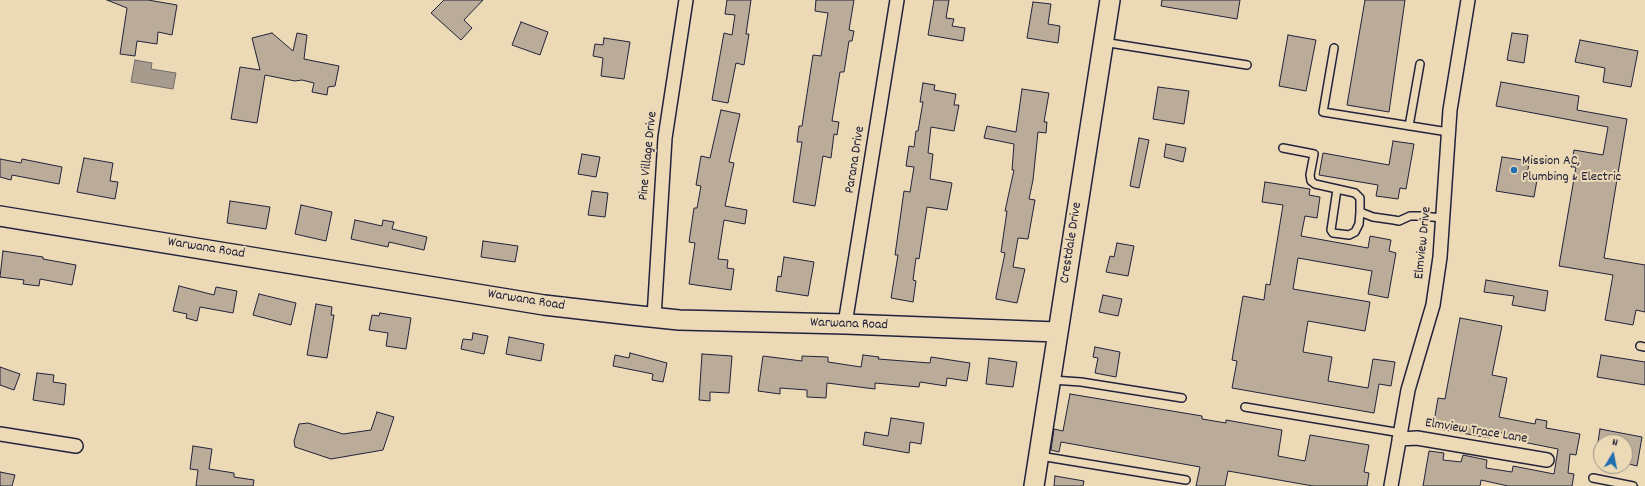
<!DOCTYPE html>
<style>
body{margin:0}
#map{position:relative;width:1645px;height:486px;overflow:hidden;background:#ecdab7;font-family:Dekko,sans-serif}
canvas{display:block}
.north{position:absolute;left:1593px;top:434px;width:40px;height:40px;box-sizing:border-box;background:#ecdab7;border:1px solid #9b9085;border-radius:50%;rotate:10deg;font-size:11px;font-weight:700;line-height:16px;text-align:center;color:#22223b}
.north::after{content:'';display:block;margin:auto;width:14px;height:18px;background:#1f6fb2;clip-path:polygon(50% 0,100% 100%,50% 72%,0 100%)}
</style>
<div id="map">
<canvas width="1645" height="486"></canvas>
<div class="north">N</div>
</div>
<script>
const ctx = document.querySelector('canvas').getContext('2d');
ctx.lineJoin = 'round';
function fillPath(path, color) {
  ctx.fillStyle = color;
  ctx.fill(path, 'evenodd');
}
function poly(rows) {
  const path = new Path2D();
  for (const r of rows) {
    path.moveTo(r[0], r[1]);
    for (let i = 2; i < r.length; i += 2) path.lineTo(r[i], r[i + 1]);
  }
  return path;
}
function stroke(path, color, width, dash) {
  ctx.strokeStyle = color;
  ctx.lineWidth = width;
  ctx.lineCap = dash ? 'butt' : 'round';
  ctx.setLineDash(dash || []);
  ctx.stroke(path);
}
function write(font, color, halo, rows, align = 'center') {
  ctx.font = font + ' Dekko,sans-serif';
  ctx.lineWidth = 4;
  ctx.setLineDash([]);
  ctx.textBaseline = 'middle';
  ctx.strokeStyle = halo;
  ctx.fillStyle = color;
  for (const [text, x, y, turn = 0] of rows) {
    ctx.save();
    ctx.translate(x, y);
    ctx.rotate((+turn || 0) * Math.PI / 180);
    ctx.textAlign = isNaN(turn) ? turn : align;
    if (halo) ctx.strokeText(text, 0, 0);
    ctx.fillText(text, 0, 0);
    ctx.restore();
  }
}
const water = poly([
 [135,60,152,63,151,69,176,73,173,89,131,82,135,60]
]);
fillPath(water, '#a79b8d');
stroke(water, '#726b6c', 1);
const building = poly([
 [107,0,148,0,177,5,172,35,158,32,157,44,137,41,135,56,120,54,127,8,107,0],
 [444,0,483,0,464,20,472,28,461,40,431,13,444,0],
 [727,0,751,0,746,34,749,34,744,65,736,63,728,103,712,100,724,33,732,35,735,15,725,14,727,0],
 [816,0,854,0,849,30,854,31,852,41,849,41,844,72,840,72,832,121,839,122,837,135,834,134,831,158,823,156,815,206,793,202,802,142,797,142,799,126,802,126,813,55,821,56,828,13,815,11,816,0],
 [934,0,949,0,946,18,954,19,952,26,965,28,963,41,928,35,934,0],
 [1162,0,1240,0,1237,19,1161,6,1162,0],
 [1365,0,1405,0,1389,112,1347,105,1365,0],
 [1033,2,1051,4,1048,24,1060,26,1058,43,1027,38,1033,2],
 [521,22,548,32,540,55,512,45,521,22],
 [272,33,293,51,297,33,307,35,304,59,339,66,335,86,328,87,327,95,312,92,314,83,302,80,295,81,265,75,257,123,231,119,240,67,260,70,252,38,272,33],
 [1512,33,1528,35,1524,63,1507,60,1512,33],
 [1288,35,1316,40,1306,91,1279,86,1288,35],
 [604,38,630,42,624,79,601,76,603,58,593,56,595,44,603,45,604,38],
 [1580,40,1638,51,1631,87,1603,82,1605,68,1575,62,1580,40],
 [1501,82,1579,96,1577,110,1627,119,1604,258,1645,265,1645,312,1636,310,1633,325,1605,320,1613,275,1559,266,1576,167,1571,167,1574,150,1603,155,1608,127,1496,106,1501,82],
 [923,83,935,85,934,90,956,94,954,105,959,105,954,131,931,127,928,153,933,154,930,179,952,183,947,210,927,207,919,259,916,258,913,280,916,281,913,302,891,298,898,255,895,255,904,191,910,192,914,167,906,166,909,146,914,147,916,131,918,131,923,102,920,102,923,83],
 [1158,87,1189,91,1184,124,1153,119,1158,87],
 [1022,89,1049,93,1044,122,1047,122,1046,133,1038,132,1033,180,1029,199,1035,200,1028,239,1018,238,1013,267,1025,269,1017,303,996,299,996,297,1005,253,1001,252,1007,211,1005,211,1014,170,1012,170,1014,144,984,138,987,126,1016,132,1022,89],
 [721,110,740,114,729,162,734,163,725,206,747,210,745,224,724,220,718,259,728,260,727,268,734,269,731,290,689,284,695,243,689,242,694,208,697,208,701,186,696,185,701,156,710,158,721,110],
 [1139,138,1149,140,1139,188,1130,186,1139,138],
 [1393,141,1414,144,1406,189,1400,188,1398,199,1376,196,1378,185,1319,175,1323,153,1389,165,1393,141],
 [1166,144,1186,148,1183,162,1164,157,1166,144],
 [582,154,600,157,596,177,578,174,582,154],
 [1502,157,1529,161,1527,179,1537,180,1534,197,1496,191,1502,157],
 [84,158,113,163,110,181,118,182,115,199,77,192,84,158],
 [0,159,21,163,22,159,62,167,59,184,12,175,11,180,0,177,0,159],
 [1265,182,1310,189,1309,195,1320,197,1317,218,1305,216,1301,236,1368,248,1370,236,1391,240,1389,251,1396,253,1388,298,1368,294,1372,271,1298,258,1293,289,1370,302,1365,331,1308,321,1303,352,1332,357,1328,381,1368,388,1373,359,1395,362,1391,386,1379,384,1374,413,1232,388,1237,361,1232,360,1243,296,1264,300,1266,284,1270,285,1283,205,1262,202,1265,182],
 [592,191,608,193,605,217,588,215,592,191],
 [230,201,270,207,266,229,227,223,230,201],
 [301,205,332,212,326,241,295,234,301,205],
 [355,220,382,226,383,220,394,222,392,229,427,237,424,250,389,242,388,247,351,239,355,220],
 [483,241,518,246,515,262,481,257,483,241],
 [1117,243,1134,246,1128,276,1106,272,1110,256,1114,257,1117,243],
 [3,251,43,257,43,259,76,265,72,285,40,279,39,286,23,284,24,280,0,277,3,251],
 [784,257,814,262,808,296,776,291,778,276,781,277,784,257],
 [1486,280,1548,291,1545,311,1512,305,1514,296,1484,292,1486,280],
 [179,286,214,295,216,287,237,291,233,313,200,307,197,321,186,318,187,314,173,311,179,286],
 [259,294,296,303,291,325,253,315,259,294],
 [1103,295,1122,299,1118,316,1099,312,1103,295],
 [316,304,332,307,331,315,334,315,327,358,307,355,316,304],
 [380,313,411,318,406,349,386,346,388,333,369,330,372,315,379,316,380,313],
 [1460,318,1502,326,1492,375,1507,378,1499,417,1535,424,1536,419,1547,421,1546,428,1580,434,1576,455,1570,454,1568,473,1574,474,1572,486,1508,486,1481,480,1480,486,1423,486,1429,451,1444,453,1443,460,1461,462,1463,455,1487,460,1486,468,1512,472,1513,466,1554,474,1558,449,1518,441,1518,436,1492,431,1490,438,1433,428,1438,398,1445,399,1460,318],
 [473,333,488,336,484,354,461,349,463,339,472,340,473,333],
 [509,337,544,344,541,361,506,354,509,337],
 [1095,347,1120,352,1116,377,1095,373,1098,358,1093,357,1095,347],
 [630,353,667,363,663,382,652,380,653,374,613,366,615,355,629,358,630,353],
 [702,354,732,356,729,393,710,392,710,401,699,400,702,354],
 [863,355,879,357,878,359,930,363,931,357,970,363,967,381,947,378,946,386,920,382,919,387,875,383,875,389,827,383,826,398,807,397,807,390,780,388,780,394,758,391,763,356,802,361,802,356,828,357,828,362,861,367,863,355],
 [1601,355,1645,362,1645,385,1597,377,1601,355],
 [989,358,1017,362,1013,387,986,384,989,358],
 [0,367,20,374,14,390,0,385,0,367],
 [37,373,54,375,53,382,66,384,64,405,33,400,37,373],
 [1070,394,1202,416,1202,419,1226,423,1226,420,1282,430,1278,456,1305,461,1310,435,1369,445,1364,472,1369,473,1367,486,1313,486,1228,471,1225,486,1196,486,1200,467,1061,442,1059,452,1051,450,1054,429,1063,431,1070,394],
 [377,412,394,417,383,450,331,459,295,447,294,441,299,424,308,423,343,434,371,430,377,412],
 [891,418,924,423,921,444,910,442,909,453,863,445,865,432,888,436,891,418],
 [1600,429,1642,437,1637,466,1625,463,1625,442,1598,442,1600,429],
 [193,446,212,449,209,469,234,473,234,477,254,480,253,486,196,486,198,470,190,469,193,446],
 [0,472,15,475,12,486,0,486,0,472],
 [1055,476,1084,481,1083,486,1054,486,1055,476]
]);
fillPath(building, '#baac98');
stroke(building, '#22223b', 1);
const lane = poly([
 [1103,42,1247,65],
 [1334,48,1323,112,1448,132],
 [1409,126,1420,64],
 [1283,148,1314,154,1310,175,1311,181,1315,184,1355,193,1360,198,1360,212,1373,217,1394,220,1399,221,1410,216,1421,216,1443,218],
 [1337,189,1331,230,1333,233,1349,235,1355,232,1359,224,1360,212],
 [1640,346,1645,347],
 [1052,380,1081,382,1182,398],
 [1245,407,1401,433],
 [1040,456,1186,480],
 [1593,478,1633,486]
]);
const street = poly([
 [654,317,665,138,686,0],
 [845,324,897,0],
 [0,434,76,446],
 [1399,439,1417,438,1547,460],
 [1391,486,1408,390,1433,305,1440,257,1450,110,1468,0]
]);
const secondary = poly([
 [0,216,544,305,631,315,679,320,845,324,1057,332],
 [1034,486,1110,0]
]);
stroke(lane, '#22223b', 10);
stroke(street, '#22223b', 16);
stroke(secondary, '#22223b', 22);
stroke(lane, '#ecdab7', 7);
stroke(street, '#ecdab7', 13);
stroke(secondary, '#ecdab7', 19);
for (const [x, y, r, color] of [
 [1514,170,4,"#1f6fb2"]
]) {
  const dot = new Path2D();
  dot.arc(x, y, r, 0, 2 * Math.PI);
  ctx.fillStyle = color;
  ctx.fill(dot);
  stroke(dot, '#ecdab7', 1.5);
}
write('14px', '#22223b', '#ecdab7', [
 ["Pine Village Drive",649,156,-84],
 ["Parana Drive",856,160,-81],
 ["Crestdale Drive",1072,243,-81],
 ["Elmview Drive",1424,243,-84],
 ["Warwana Road",206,249,9],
 ["Warwana Road",526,301,9],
 ["Warwana Road",849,325,2],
 ["Elmview Trace Lane",1476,432,9]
]);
write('14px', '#22223b', '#ecdab7', [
 ["Mission AC,",1522,162],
 ["Plumbing & Electric",1522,178]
], 'left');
</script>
